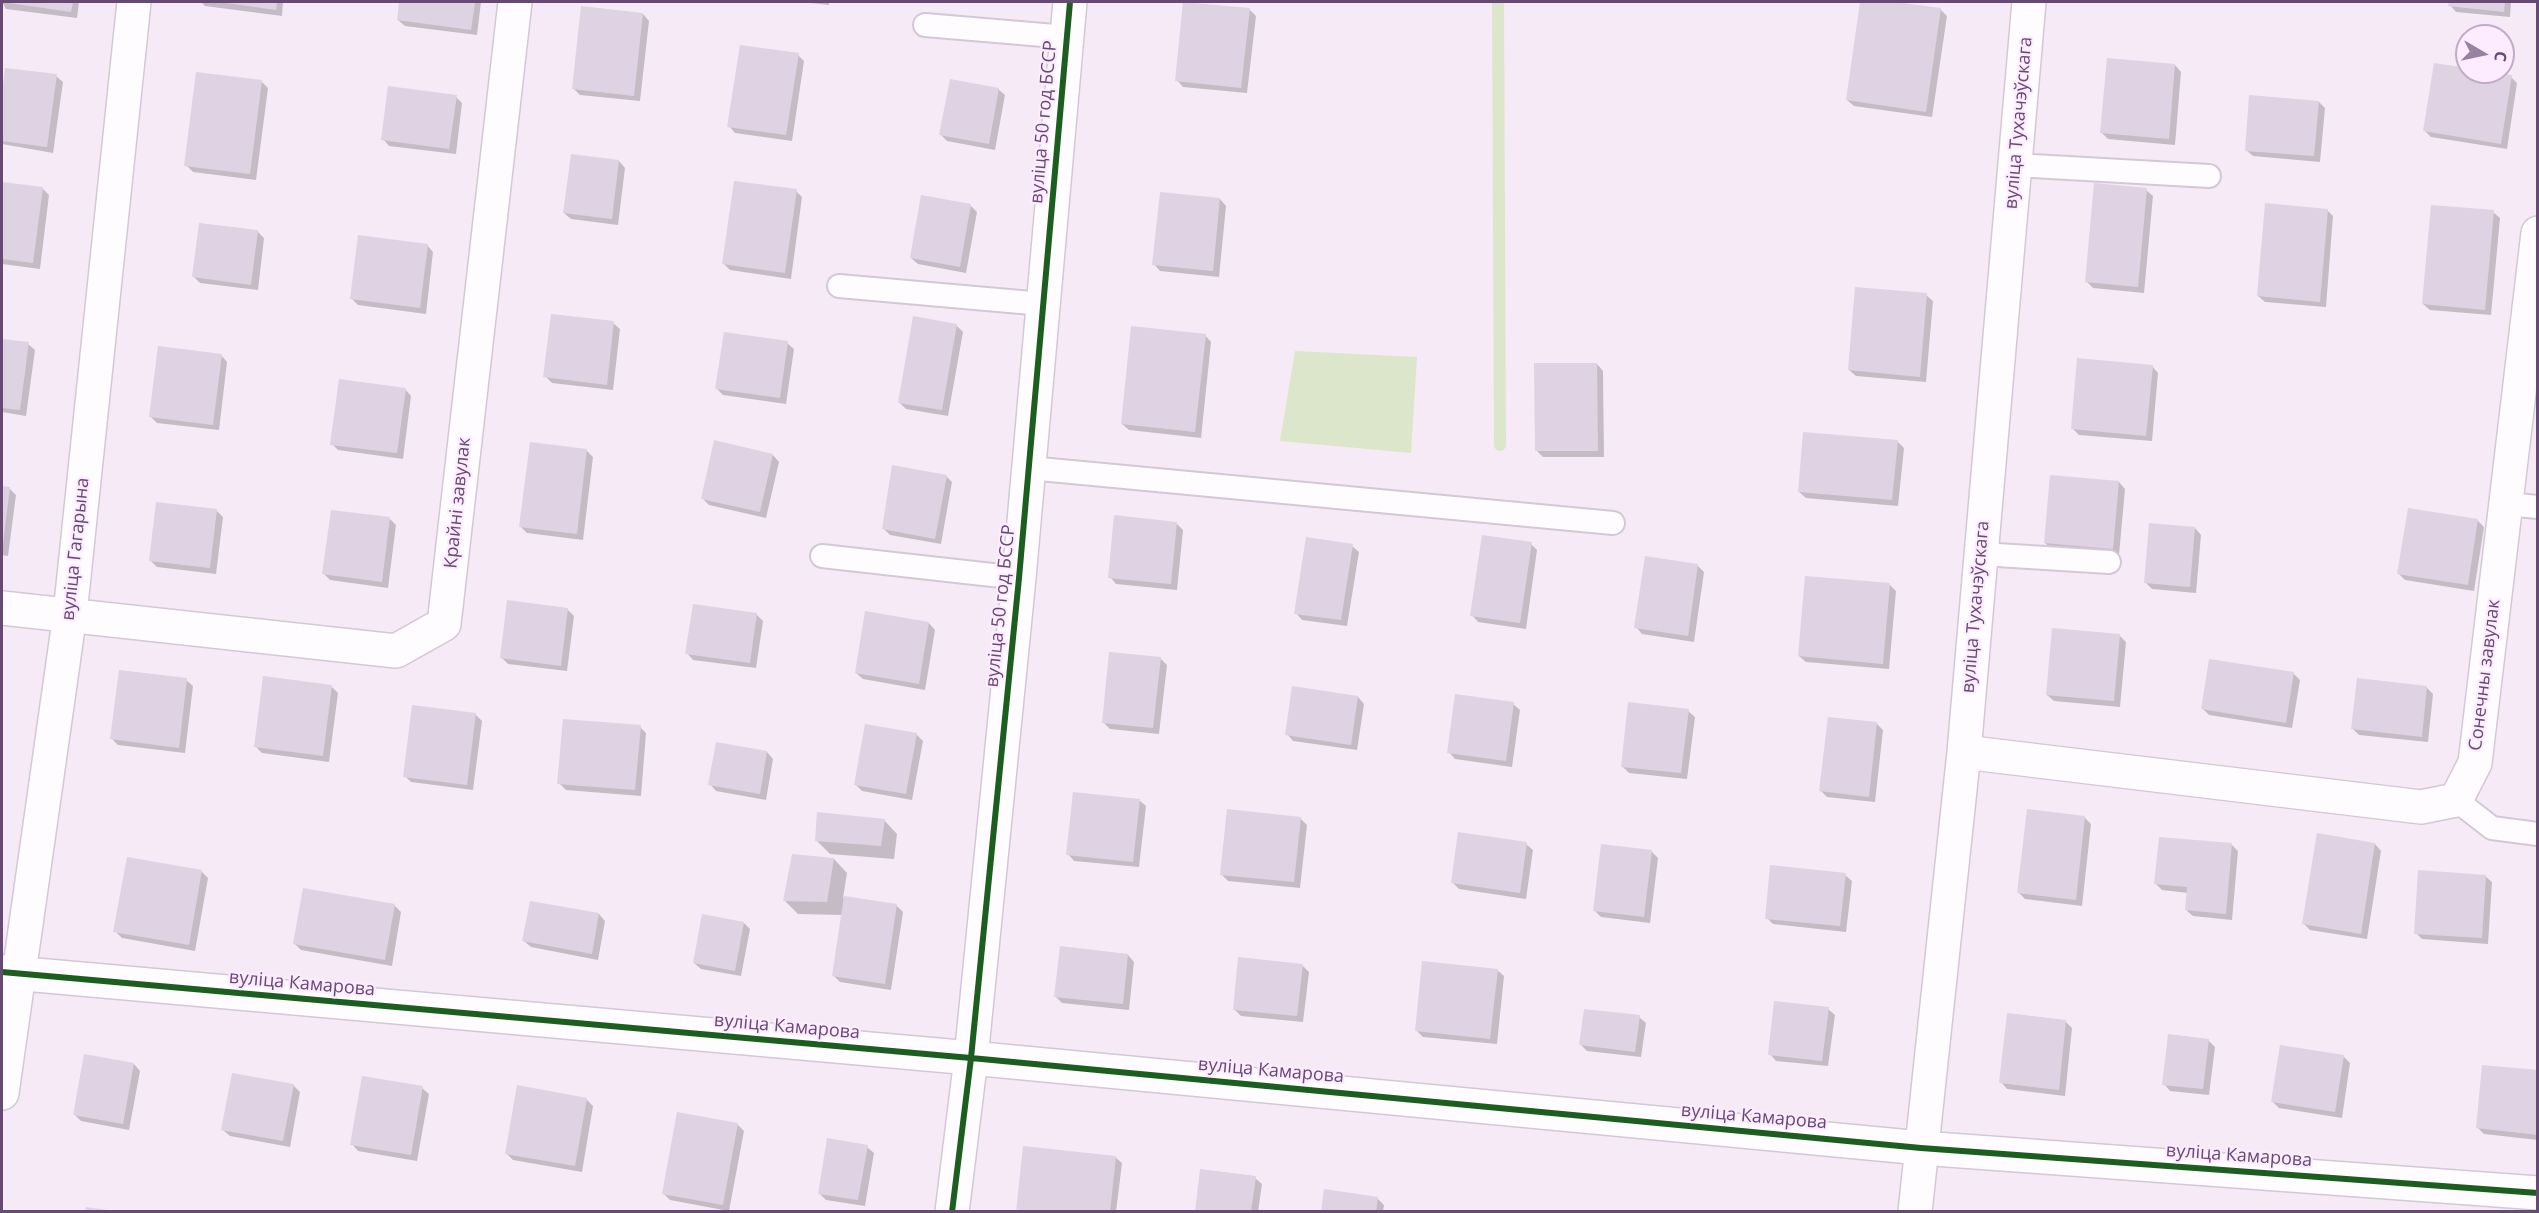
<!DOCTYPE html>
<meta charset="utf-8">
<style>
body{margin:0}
#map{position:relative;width:2539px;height:1213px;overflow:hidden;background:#f6eaf6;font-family:"Open Sans",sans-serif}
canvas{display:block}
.frame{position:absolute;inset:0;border:3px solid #664a74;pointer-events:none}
.north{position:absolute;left:2455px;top:24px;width:60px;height:60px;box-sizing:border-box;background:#fdebff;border:2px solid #c1abc7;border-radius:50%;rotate:99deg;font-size:16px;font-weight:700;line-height:24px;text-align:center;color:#664a74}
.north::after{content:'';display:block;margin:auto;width:21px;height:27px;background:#9882a2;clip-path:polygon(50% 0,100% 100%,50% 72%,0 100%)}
</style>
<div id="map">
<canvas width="2539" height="1213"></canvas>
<div class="frame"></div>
<div class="north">С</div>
</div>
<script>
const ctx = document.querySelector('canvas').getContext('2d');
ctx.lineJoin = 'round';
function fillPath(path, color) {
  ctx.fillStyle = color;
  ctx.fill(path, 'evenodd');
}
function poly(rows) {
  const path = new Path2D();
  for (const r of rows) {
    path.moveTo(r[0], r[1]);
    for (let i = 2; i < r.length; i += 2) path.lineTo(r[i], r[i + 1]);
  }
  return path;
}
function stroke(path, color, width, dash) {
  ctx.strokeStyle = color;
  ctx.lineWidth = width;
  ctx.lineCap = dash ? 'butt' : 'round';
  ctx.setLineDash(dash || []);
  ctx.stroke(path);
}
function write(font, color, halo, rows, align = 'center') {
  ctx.font = font + ' "Open Sans",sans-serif';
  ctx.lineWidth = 4.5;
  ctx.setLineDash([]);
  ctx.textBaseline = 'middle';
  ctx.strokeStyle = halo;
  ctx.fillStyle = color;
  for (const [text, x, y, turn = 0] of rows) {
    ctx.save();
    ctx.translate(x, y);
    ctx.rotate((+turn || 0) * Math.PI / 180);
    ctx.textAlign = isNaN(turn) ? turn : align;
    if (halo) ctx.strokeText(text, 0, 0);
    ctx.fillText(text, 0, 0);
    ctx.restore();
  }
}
fillPath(poly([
 [1295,351,1417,357,1411,453,1280,441]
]), '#dce6cb');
fillPath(poly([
 [2,2,79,2,77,18,6,9],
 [201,2,283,2,282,16,205,6],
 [401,2,481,2,477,35,405,26,398,20],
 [801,2,829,2,829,5],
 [1862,2,1884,2,1940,9,1947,16,1932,117,1854,106,1847,100],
 [2450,2,2511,2,2510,17,2456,12,2450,5],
 [1249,9,1256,16,1247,93,1183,87,1177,80],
 [643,14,649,21,640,101,580,95,574,89],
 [798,55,804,61,792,141,735,133,729,126],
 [2175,65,2181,72,2175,145,2108,139,2102,133],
 [6,69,56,76,63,82,53,153,2,144,2,104],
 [2467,70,2467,72,2511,77,2517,83,2507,149,2431,137,2425,131],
 [261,81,268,88,256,180,193,172,186,165],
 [998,89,1005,95,995,150,947,141,941,135],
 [456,97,462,103,456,154,389,146,383,139],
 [2319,102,2325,108,2320,162,2253,156,2246,150],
 [619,161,625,168,618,225,571,219,564,213],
 [2,183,43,189,49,195,40,269,2,264],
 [2146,190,2153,196,2144,293,2093,288,2087,282],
 [796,191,802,197,791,279,730,270,724,264],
 [1220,199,1226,206,1219,277,1160,271,1154,264],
 [971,206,977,212,966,273,918,264,911,258],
 [2327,210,2333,216,2326,307,2265,302,2258,296],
 [2493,212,2500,218,2491,315,2430,310,2423,304],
 [257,231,264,238,258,290,200,283,194,277],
 [427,245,433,252,426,314,358,305,351,298],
 [1926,295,1933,301,1926,382,1856,376,1849,370],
 [613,323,620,329,613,390,552,383,545,376],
 [956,325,963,332,948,416,906,409,899,402],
 [1205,335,1211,342,1201,438,1129,430,1122,424],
 [2,341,28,344,35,350,26,416,2,412],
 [787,343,794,349,786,404,723,395,717,389],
 [221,355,227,362,219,430,157,423,150,416],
 [1597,364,1603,371,1604,457,1543,457,1537,451],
 [2152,366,2158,373,2152,441,2079,435,2073,429],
 [405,389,411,396,403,459,338,450,332,444],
 [1897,441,1904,448,1898,506,1806,498,1799,492],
 [586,450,593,457,583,540,527,533,521,527],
 [773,455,779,462,766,518,709,505,703,499],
 [946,476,952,482,941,544,890,535,883,528],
 [2119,482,2125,489,2119,555,2052,549,2045,543],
 [2,487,9,488,16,495,8,556,2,555],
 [217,511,223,517,216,574,157,567,150,560],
 [390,519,396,525,388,588,330,580,324,574],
 [2478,521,2484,527,2474,591,2405,580,2399,574],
 [1176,523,1183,530,1177,590,1116,584,1110,577],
 [2195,528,2201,535,2196,593,2152,589,2145,582],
 [1531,544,1537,550,1526,629,1478,622,1472,615],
 [1352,546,1359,552,1347,626,1302,620,1296,613],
 [1697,565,1704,572,1694,642,1642,634,1636,627],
 [1889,584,1896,591,1889,669,1806,662,1799,656],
 [567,609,574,616,567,671,508,664,502,658],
 [756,614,763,621,756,668,693,660,687,653],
 [929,623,935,630,925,690,863,679,856,673],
 [2119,635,2126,642,2120,707,2054,701,2047,695],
 [1160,658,1167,665,1159,734,1110,729,1103,722],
 [2293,673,2300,680,2292,728,2209,715,2203,709],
 [186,680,193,686,185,753,118,745,112,739],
 [332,687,338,693,329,762,262,753,256,747],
 [2426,687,2433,694,2428,742,2359,735,2353,729],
 [1358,697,1364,704,1357,750,1293,741,1287,734],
 [1513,704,1520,710,1512,767,1455,759,1449,752],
 [1688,711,1695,717,1687,779,1629,773,1622,766],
 [475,714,482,721,473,790,411,782,405,776],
 [1877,724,1883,730,1875,802,1827,797,1821,791],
 [640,727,646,733,641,796,566,790,559,783],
 [916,734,923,741,912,800,862,791,855,784],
 [767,752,773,759,766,800,716,791,710,784],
 [1139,800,1146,806,1139,867,1074,861,1068,854],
 [2084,817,2091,824,2082,906,2025,899,2019,893],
 [1300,818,1307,825,1300,888,1228,881,1221,874],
 [884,820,897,834,894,859,830,854,816,840],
 [1526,844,1533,850,1526,899,1459,889,1452,882],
 [2375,844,2381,851,2367,939,2310,930,2304,924],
 [2232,845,2238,851,2232,920,2193,916,2186,910,2188,893,2162,890,2156,884],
 [1651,851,1658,858,1650,923,1601,917,1595,911],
 [834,859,847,873,843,898,897,906,903,912,891,990,840,982,833,975,842,915,798,914,785,901],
 [202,872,208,878,195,951,122,938,115,931],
 [1845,875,1852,881,1846,932,1773,924,1767,918],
 [2485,876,2492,882,2488,944,2422,939,2416,933],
 [304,890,395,906,401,912,392,966,301,950,294,943],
 [599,914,605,921,598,960,531,947,524,941],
 [744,923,750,929,741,976,701,969,694,963],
 [1128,955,1134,962,1129,1010,1062,1003,1056,997],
 [1302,965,1309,972,1303,1022,1241,1016,1234,1009],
 [1497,970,1504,976,1497,1044,1423,1037,1416,1030],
 [1828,1009,1835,1015,1828,1066,1776,1061,1770,1054],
 [1639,1017,1646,1023,1641,1057,1587,1051,1581,1045],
 [2066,1022,2072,1028,2065,1096,2007,1089,2001,1082],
 [2208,1040,2215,1047,2209,1095,2170,1091,2164,1084],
 [2344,1057,2350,1063,2342,1118,2279,1108,2272,1101],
 [134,1064,140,1071,129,1130,81,1121,75,1115],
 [2538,1071,2538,1140,2484,1134,2478,1128],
 [293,1085,300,1092,290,1147,230,1136,223,1130],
 [518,1087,587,1100,593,1106,582,1172,513,1160,506,1153],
 [422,1088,429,1094,417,1161,358,1151,352,1144],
 [737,1124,744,1131,729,1211,670,1200,664,1194],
 [867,1147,874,1153,865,1206,826,1200,819,1193],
 [1115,1157,1122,1163,1116,1212,1018,1212],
 [1255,1178,1262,1184,1258,1212,1196,1212],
 [1377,1198,1384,1205,1383,1212,1323,1212]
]), '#0003');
stroke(poly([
 [1498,2,1500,445]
]), '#dce6cb', 12);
fillPath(poly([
 [2,2,73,2,71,12],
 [220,2,277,2,276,10],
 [399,2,475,2,471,30,397,20],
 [1183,2,1250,8,1241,88,1175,81],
 [1860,2,1895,2,1941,8,1926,112,1846,100],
 [2449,2,2505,2,2504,12,2448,6],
 [581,6,643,13,634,96,572,89],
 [740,45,799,53,786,135,727,127],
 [2107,58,2175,64,2169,139,2100,133],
 [2434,63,2467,68,2467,72,2512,75,2501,144,2423,131],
 [5,68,57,74,47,147,2,141,2,93],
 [196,72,262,80,250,174,184,166],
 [950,79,999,88,989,144,939,135],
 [388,86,457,95,449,149,381,140],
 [2249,95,2319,101,2314,156,2245,151],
 [571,154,619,160,612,219,563,213],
 [734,181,797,189,785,273,722,264],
 [2,182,43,187,33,263,2,259],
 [2094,183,2147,188,2138,287,2085,282],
 [1160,192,1220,198,1213,271,1152,265],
 [921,195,971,204,960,267,910,258],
 [2265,203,2328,209,2320,302,2257,296],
 [2431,205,2494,210,2485,310,2422,304],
 [199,223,258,230,251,285,192,277],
 [358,235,428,244,420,308,350,299],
 [1855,287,1927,293,1920,377,1848,370],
 [551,314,614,321,607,385,543,377],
 [913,316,957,324,942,410,898,403],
 [1131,326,1206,334,1195,432,1121,424],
 [724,332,788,341,780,398,715,389],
 [2,339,29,342,20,410,2,408],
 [158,346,222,354,213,425,149,417],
 [2077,358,2153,365,2146,436,2071,429],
 [1534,363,1597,363,1598,451,1535,451],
 [339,379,406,388,397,453,330,445],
 [1803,432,1898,440,1892,500,1798,492],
 [714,440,773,454,760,512,701,499],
 [530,442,587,449,577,534,519,527],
 [892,465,947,475,935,539,882,529],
 [2050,475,2119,481,2113,549,2044,543],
 [2,486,10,487,3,544,2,544],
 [156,502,217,509,210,568,149,561],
 [2408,508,2478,519,2468,585,2397,574],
 [331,510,390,517,382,582,322,574],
 [1114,515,1177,522,1171,584,1108,578],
 [2149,523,2195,527,2190,587,2144,583],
 [1482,535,1532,542,1520,623,1470,616],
 [1306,537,1353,544,1341,620,1294,614],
 [1645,556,1698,564,1688,636,1634,628],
 [1805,576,1890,583,1883,664,1798,656],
 [507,600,568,608,561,666,500,658],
 [693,604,757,613,750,663,685,654],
 [865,611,929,622,919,684,855,673],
 [2052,628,2120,634,2114,701,2046,695],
 [1109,652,1161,657,1153,728,1102,723],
 [2209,659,2294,672,2286,723,2201,709],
 [119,670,187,678,179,748,110,739],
 [263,676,332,685,323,756,254,747],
 [2357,678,2427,686,2422,737,2351,729],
 [1292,686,1358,696,1351,745,1285,735],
 [1455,694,1514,702,1506,761,1447,753],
 [1628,702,1689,709,1681,773,1621,767],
 [412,705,476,713,467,785,403,777],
 [1828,717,1877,722,1869,797,1819,791],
 [563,719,641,725,635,790,557,784],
 [865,724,917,733,906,794,854,785],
 [716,742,767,751,760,794,708,785],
 [1073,792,1140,799,1133,862,1066,855],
 [1227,809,1301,817,1294,882,1220,875],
 [2027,809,2085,816,2076,900,2017,893],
 [817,812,885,819,881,846,815,841],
 [1458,832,1527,842,1520,893,1451,883],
 [2317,833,2375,843,2361,934,2302,924],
 [2159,837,2232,843,2226,914,2185,910,2187,887,2154,884],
 [1601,844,1652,850,1644,917,1593,911],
 [792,854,834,858,827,902,783,901],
 [127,857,202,870,189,945,113,932],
 [1770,865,1846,873,1840,926,1765,919],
 [2418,870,2486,875,2482,938,2414,934],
 [303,888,395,904,385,960,293,944],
 [844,896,897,904,885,984,832,976],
 [530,901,599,913,592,954,522,941],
 [702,914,744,922,735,971,693,963],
 [1060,946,1128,954,1123,1004,1054,997],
 [1238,957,1303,964,1297,1016,1233,1010],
 [1422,961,1498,969,1490,1039,1415,1031],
 [1774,1001,1829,1007,1822,1061,1768,1055],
 [1584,1009,1640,1015,1635,1052,1579,1045],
 [2007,1013,2066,1020,2059,1090,1999,1083],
 [2168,1034,2209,1039,2203,1089,2162,1085],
 [2280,1045,2344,1055,2335,1112,2271,1102],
 [84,1054,134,1063,123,1124,73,1115],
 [2482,1065,2538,1070,2538,1135,2476,1128],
 [232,1073,294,1084,283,1141,221,1130],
 [362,1076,423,1086,411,1155,350,1145],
 [517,1085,587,1098,575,1166,505,1154],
 [677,1112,738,1123,723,1205,662,1194],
 [827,1138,868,1145,858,1200,818,1194],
 [1023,1146,1116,1156,1110,1212,1016,1212],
 [1200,1169,1256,1176,1251,1212,1195,1212],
 [1324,1189,1378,1197,1376,1212,1321,1212],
 [86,1207,107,1210,107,1212,85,1212]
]), '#dfd2e3');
const service = poly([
 [925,25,1067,37],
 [2015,165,2209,176],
 [839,286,1043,304],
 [1029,468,1613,523],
 [2506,504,2538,507],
 [1981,554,2109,562],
 [822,556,1019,578],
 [2456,800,2492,828,2538,834]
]);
const minor = poly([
 [2,608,396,651,444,624,515,2],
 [1964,752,2421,807,2456,800,2475,763,2538,233],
 [2,972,971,1058,1921,1148,2538,1193],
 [2,1093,70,614,134,2],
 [952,1212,971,1058,1019,578,1070,2],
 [1915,1212,1964,752,2029,2]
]);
stroke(service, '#d3c8d6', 26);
stroke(minor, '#d3c8d6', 36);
stroke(service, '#fefcfe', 22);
stroke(minor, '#fefcfe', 33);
stroke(poly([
 [2,972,971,1058,1921,1148,2538,1193],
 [952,1212,971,1058,1019,578,1070,2]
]), '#1b5e20', 6);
write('18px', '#664a74', '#fdebff', [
 ["вуліца 50 год БССР",1044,122,-85],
 ["вуліца Тухачэўскага",2019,123,-85],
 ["Крайні завулак",458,503,-84],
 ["вуліца Гагарына",76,549,-84],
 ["вуліца 50 год БССР",1001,606,-84],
 ["вуліца Тухачэўскага",1976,607,-85],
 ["Сонечны завулак",2485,675,-83],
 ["вуліца Камарова",302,984,5],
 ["вуліца Камарова",787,1027,5],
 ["вуліца Камарова",1271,1071,5],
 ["вуліца Камарова",1754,1117,5],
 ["вуліца Камарова",2239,1156,4]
]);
</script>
